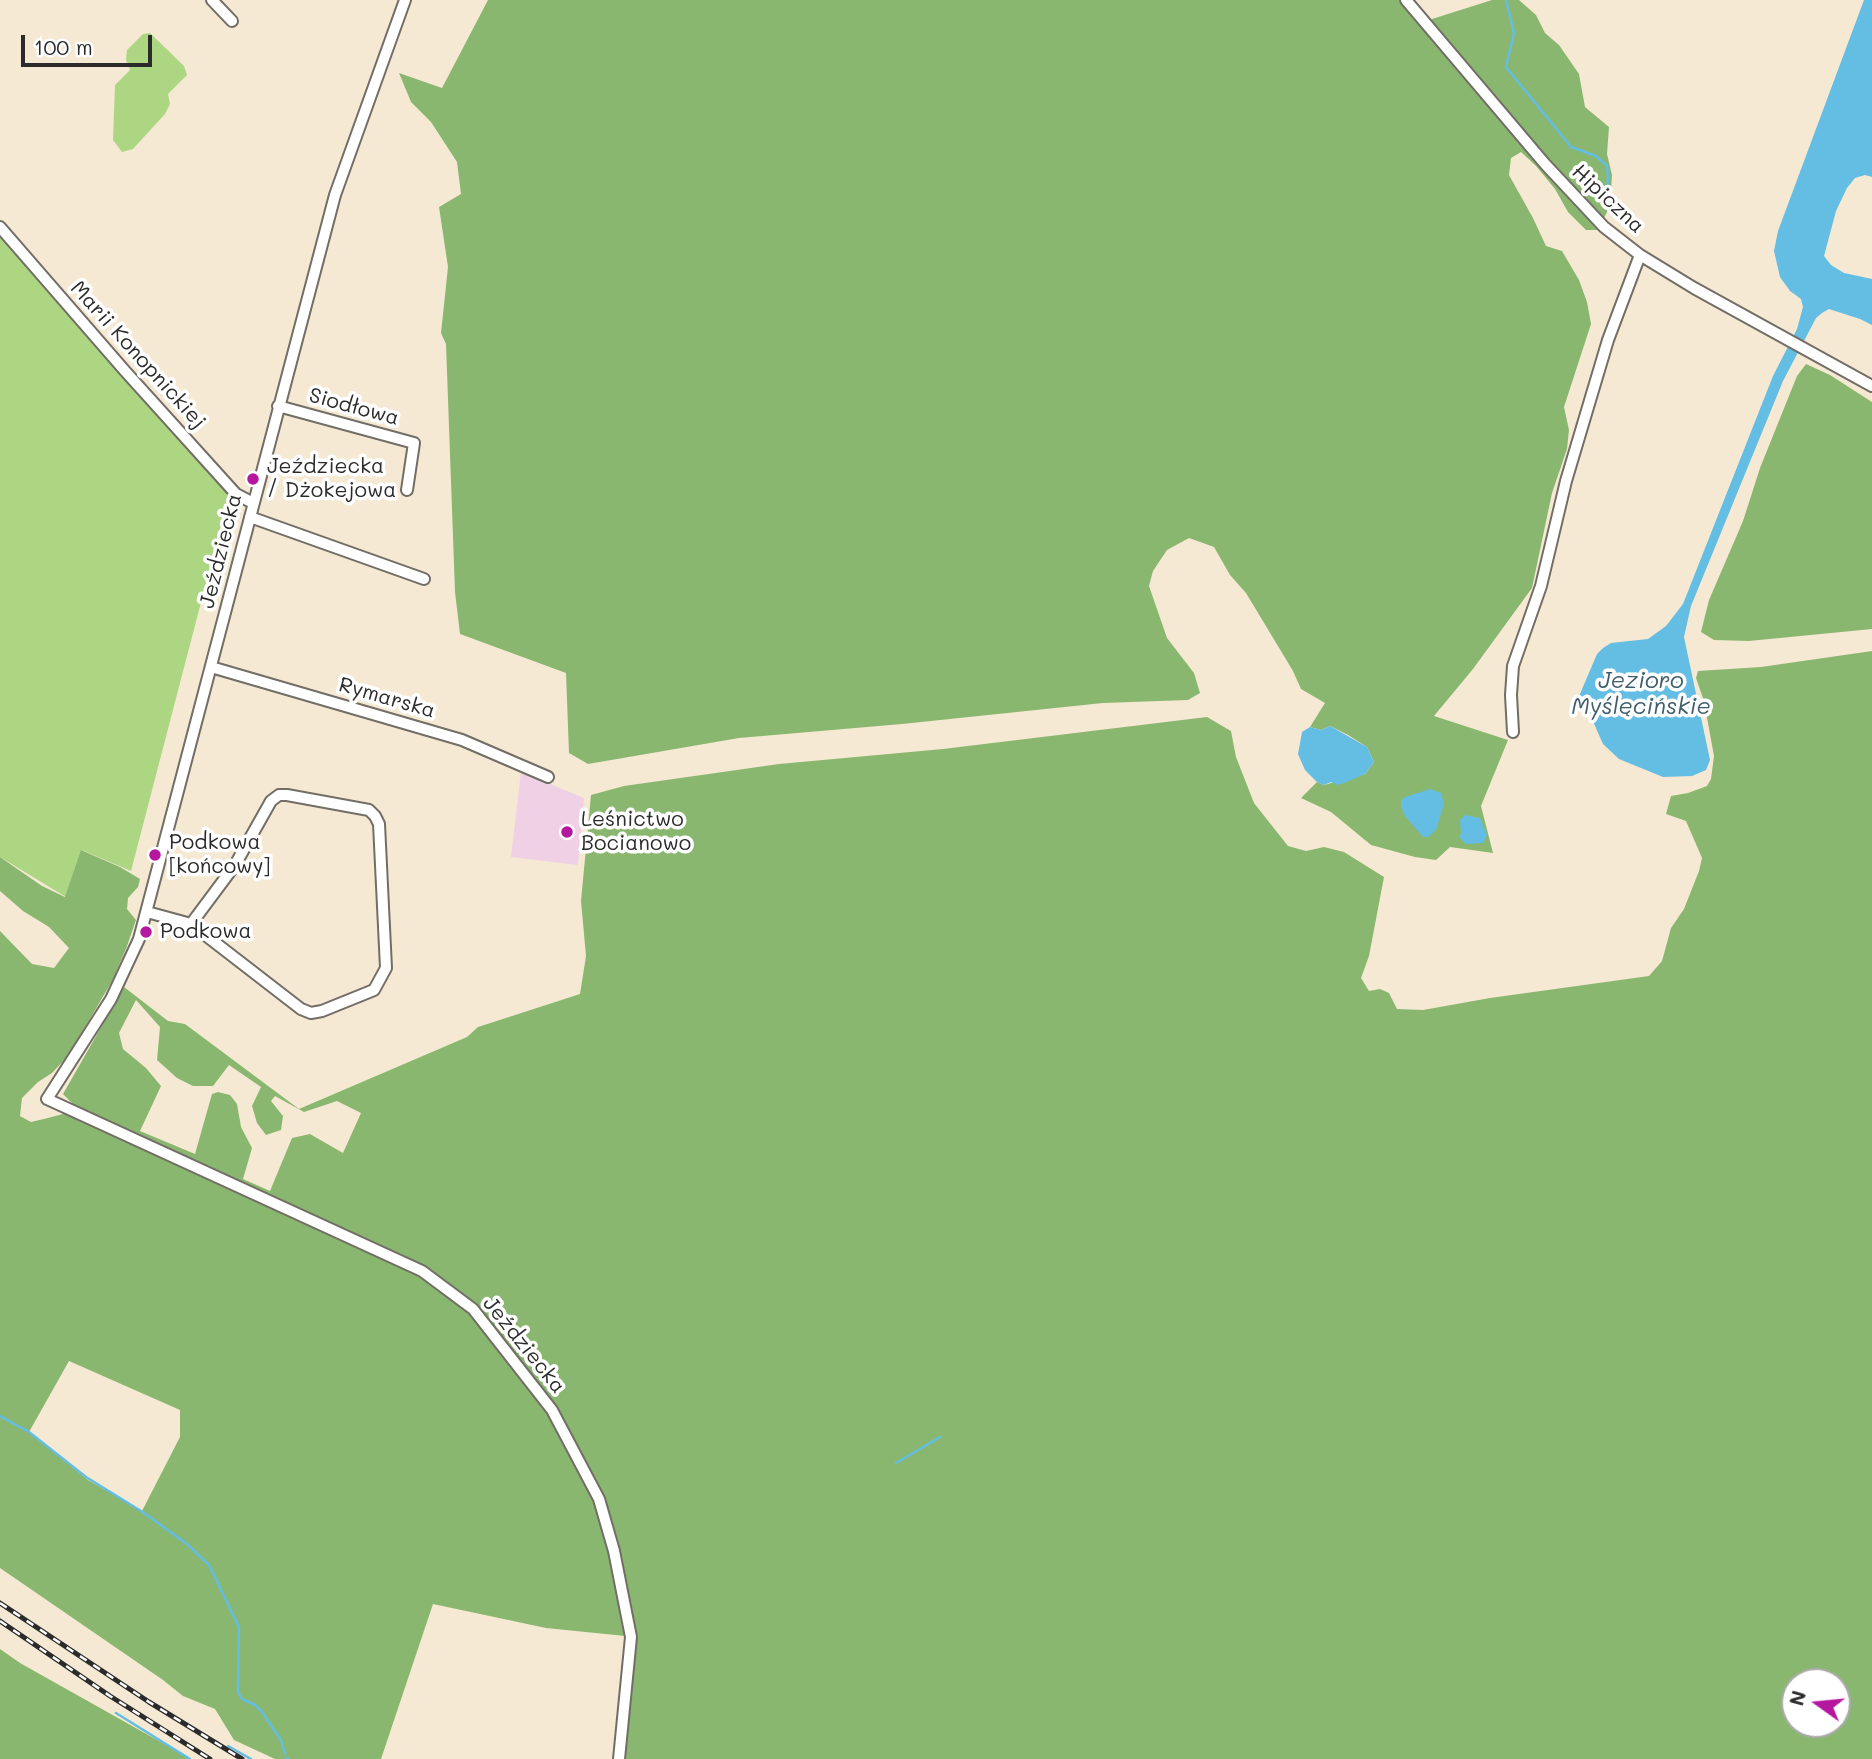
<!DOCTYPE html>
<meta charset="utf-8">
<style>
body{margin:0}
#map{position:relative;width:1872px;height:1759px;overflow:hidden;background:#f5e9d3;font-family:Mali,sans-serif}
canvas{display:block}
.north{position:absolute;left:1781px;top:1668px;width:70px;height:70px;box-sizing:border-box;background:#fff;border:2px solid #aaa;border-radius:50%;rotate:285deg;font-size:19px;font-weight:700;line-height:28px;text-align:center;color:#2b2b2b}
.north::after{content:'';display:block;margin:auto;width:24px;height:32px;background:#b5179e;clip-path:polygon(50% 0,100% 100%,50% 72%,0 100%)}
.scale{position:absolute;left:21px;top:35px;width:131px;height:32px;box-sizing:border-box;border:4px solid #2b2b2b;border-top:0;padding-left:9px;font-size:21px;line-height:24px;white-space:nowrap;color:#2b2b2b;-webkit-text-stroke:5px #fff;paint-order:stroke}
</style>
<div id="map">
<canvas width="1872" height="1759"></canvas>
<div class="north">N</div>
<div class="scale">100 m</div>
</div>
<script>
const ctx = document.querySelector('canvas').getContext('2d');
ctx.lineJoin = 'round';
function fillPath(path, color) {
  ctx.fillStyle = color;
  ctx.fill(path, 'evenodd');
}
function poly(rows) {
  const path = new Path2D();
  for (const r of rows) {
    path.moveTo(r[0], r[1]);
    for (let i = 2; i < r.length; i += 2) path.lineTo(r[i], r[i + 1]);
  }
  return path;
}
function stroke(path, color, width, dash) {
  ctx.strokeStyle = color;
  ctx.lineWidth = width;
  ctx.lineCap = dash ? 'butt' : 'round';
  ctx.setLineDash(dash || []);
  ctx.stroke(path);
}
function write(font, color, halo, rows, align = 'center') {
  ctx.font = font + ' Mali,sans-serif';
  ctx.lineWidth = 7;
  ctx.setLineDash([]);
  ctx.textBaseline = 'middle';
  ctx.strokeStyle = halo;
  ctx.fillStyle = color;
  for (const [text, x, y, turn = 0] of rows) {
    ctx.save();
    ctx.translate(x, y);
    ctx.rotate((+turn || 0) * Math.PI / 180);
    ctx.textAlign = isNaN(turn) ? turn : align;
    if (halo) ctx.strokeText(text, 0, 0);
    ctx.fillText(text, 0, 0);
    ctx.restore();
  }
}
fillPath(poly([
 [521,772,584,798,578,865,511,857]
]), '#efd0e5');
fillPath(poly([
 [150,33,184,66,187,75,168,94,170,104,165,114,133,149,122,152,113,140,115,85,130,70,126,60,127,50,143,34],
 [0,235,230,491,131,871,82,850,66,897,0,857]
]), '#add682');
fillPath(poly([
 [488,0,1401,0,1423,25,1432,19,1492,0,1519,0,1536,15,1545,33,1559,45,1579,74,1585,107,1609,127,1607,154,1612,175,1610,206,1598,230,1586,230,1568,212,1555,189,1536,166,1521,152,1511,158,1509,175,1533,218,1546,246,1562,251,1579,280,1587,302,1591,324,1564,407,1569,430,1567,449,1552,493,1532,588,1473,669,1434,716,1508,740,1481,806,1493,853,1450,847,1436,860,1415,857,1371,845,1331,812,1301,798,1317,782,1324,785,1365,774,1374,762,1367,747,1348,735,1330,726,1321,730,1310,727,1325,703,1301,689,1293,671,1246,593,1230,575,1214,547,1189,538,1167,550,1153,571,1149,586,1167,638,1194,673,1200,693,1188,700,1103,703,902,724,739,738,588,764,569,753,566,673,460,634,455,592,446,344,441,333,448,267,439,207,461,194,457,162,431,122,411,102,399,73,442,88],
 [1806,364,1830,375,1872,402,1872,629,1749,641,1714,640,1701,632,1709,600,1743,521,1760,468,1797,376],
 [1872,651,1872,1759,623,1759,635,1637,546,1628,433,1604,381,1759,275,1759,234,1740,215,1709,183,1696,163,1680,0,1568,0,931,32,964,54,968,69,948,49,927,23,911,0,891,0,857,42,886,65,897,81,850,120,867,140,879,138,887,128,898,127,909,136,920,126,949,112,981,69,1055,52,1073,38,1082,22,1098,20,1116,31,1122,48,1118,63,1114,73,1104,63,1094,124,987,168,1021,185,1024,299,1109,467,1037,478,1027,580,994,586,956,581,901,591,795,624,786,779,764,943,749,1207,717,1231,731,1236,757,1254,803,1288,846,1306,851,1324,847,1344,852,1384,877,1369,956,1361,978,1369,991,1380,989,1389,993,1397,1009,1423,1010,1490,998,1649,976,1662,961,1671,928,1684,909,1699,871,1702,858,1686,821,1666,814,1671,796,1688,793,1707,786,1711,779,1714,756,1704,701,1696,678,1698,671,1761,667],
 [136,1000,160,1027,157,1060,177,1078,193,1086,213,1086,229,1065,261,1087,252,1106,257,1123,266,1135,281,1130,283,1116,271,1101,275,1096,304,1112,337,1101,361,1113,343,1153,310,1134,292,1138,270,1191,243,1179,252,1148,241,1127,237,1104,230,1095,218,1092,212,1094,195,1154,140,1131,161,1086,146,1068,123,1049,119,1033],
 [69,1361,180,1410,180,1437,142,1511,88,1480,29,1432],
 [1795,1682,1837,1682,1837,1724,1795,1724],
 [0,1649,20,1663,191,1759,0,1759]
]), '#8ab770');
fillPath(poly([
 [1864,0,1872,0,1872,177,1865,175,1855,178,1847,188,1836,211,1824,256,1831,265,1844,273,1872,279,1872,325,1860,319,1829,309,1822,313,1816,318,1783,381,1691,606,1684,637,1710,760,1706,770,1692,776,1663,777,1619,759,1603,744,1592,719,1579,707,1577,701,1597,654,1603,648,1611,643,1648,639,1666,626,1683,604,1773,376,1797,329,1803,307,1801,299,1790,291,1780,277,1774,251,1778,231],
 [1330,726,1367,747,1374,762,1365,774,1344,783,1337,785,1331,782,1324,785,1317,782,1305,770,1298,754,1302,732,1310,727,1321,730],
 [1430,789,1441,793,1444,804,1436,830,1428,837,1423,837,1405,816,1401,806,1401,801,1405,797],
 [1465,815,1480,818,1487,835,1483,843,1466,844,1459,837,1461,834,1460,820]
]), '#64bde2');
stroke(poly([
 [1506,0,1514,33,1506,67,1571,147,1596,156,1607,166,1608,177,1606,204],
 [0,1416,29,1432,86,1477,141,1511,187,1544,209,1565,239,1627,238,1692,242,1699,255,1705,261,1711,281,1740,285,1754],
 [896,1463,940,1437],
 [116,1713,190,1759],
 [228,1746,251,1759],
 [287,1758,288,1759]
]), '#64bde2', 2.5);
const street = poly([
 [212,0,232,21],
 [405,0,335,195,139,939,111,999,47,1099,422,1271,473,1309,552,1410,599,1499,614,1551,631,1637,619,1759],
 [1406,0,1545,164,1604,227,1640,255,1694,288,1872,386],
 [0,227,125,371,236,494,253,503],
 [278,406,414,443,407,490],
 [250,517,424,579],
 [211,667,462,740,548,777],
 [1513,732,1511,695,1513,666,1541,586,1566,481,1608,340,1640,255],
 [147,912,191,924,235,865,271,801,279,795,287,795,369,810,375,816,379,824,386,968,374,990,322,1011,311,1013,301,1009,191,924]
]);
stroke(street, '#726e66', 14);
stroke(street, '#fff', 10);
const rail = poly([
 [0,1603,149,1702,242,1759],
 [0,1621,110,1696,210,1759]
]);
stroke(rail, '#2b2b2b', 5);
stroke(rail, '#fff', 2.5, [8]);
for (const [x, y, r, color] of [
 [253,479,7,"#b5179e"],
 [567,832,7,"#b5179e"],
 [155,855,7,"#b5179e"],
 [146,932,7,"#b5179e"]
]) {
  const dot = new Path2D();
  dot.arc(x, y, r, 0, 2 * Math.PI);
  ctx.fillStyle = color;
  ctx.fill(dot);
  stroke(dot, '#fff', 2.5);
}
write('21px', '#2b2b2b', '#fff', [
 ["Hipiczna",1608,199,43],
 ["Marii Konopnickiej",138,355,48],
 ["Siodłowa",354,407,15],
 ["Jeździecka",221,551,-76],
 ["Rymarska",387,698,16],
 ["Jeździecka",524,1345,51]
]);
write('21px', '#2b2b2b', '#fff', [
 ["Jeździecka",267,467],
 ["/ Dżokejowa",267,491],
 ["Leśnictwo",581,820],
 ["Bocianowo",581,844],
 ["Podkowa",169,843],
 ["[końcowy]",169,867],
 ["Podkowa",160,932]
], 'left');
write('italic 23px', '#3f5e6b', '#fff', [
 ["Jezioro",1641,681],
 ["Myślęcińskie",1641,707]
]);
</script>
